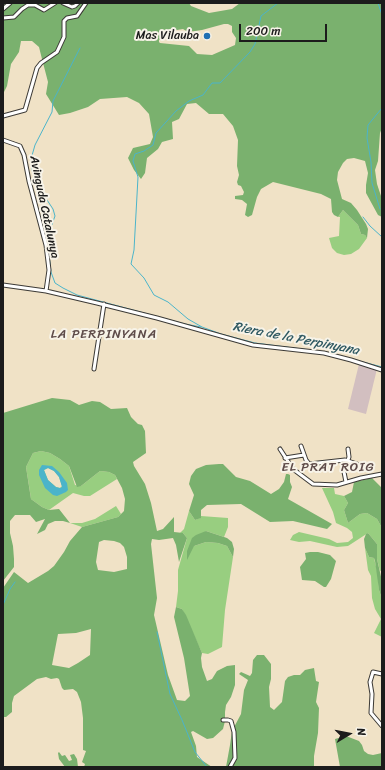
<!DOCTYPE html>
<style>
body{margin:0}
#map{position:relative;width:385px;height:770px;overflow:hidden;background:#f0e2c6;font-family:Sriracha,sans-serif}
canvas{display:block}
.frame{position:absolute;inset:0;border:4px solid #1c1c1c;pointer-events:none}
.north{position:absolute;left:329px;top:714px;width:40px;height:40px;-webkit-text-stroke:3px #f7f3e8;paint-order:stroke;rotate:80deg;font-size:11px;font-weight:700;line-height:16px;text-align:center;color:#1c1c1c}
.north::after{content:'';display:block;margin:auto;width:14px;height:18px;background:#1c1c1c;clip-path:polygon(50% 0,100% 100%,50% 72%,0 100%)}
.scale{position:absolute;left:239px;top:24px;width:88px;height:18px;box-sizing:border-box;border:2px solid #1c1c1c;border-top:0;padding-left:5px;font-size:12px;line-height:14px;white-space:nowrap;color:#1c1c1c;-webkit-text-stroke:3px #f7f3e8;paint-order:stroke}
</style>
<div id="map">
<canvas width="385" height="770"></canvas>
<div class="frame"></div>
<div class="north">N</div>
<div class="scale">200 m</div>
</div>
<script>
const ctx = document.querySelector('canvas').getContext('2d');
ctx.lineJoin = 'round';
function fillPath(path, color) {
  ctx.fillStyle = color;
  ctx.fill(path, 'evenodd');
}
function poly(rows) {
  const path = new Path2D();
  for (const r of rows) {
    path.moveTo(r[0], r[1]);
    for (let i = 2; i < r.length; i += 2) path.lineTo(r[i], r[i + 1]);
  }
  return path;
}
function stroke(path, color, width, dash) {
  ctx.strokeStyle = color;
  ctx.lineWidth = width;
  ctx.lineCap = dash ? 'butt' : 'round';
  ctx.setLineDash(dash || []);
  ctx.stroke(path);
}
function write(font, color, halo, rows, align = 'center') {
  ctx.font = font + ' Sriracha,sans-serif';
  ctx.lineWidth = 4;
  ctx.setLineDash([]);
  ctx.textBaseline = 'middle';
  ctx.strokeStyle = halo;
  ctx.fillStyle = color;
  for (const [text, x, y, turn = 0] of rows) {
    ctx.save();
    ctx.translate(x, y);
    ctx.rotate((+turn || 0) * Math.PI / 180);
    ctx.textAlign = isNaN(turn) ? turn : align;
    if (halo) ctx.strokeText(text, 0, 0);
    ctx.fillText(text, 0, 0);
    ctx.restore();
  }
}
fillPath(poly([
 [359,364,377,369,366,414,348,409]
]), '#d2bfc0');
fillPath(poly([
 [343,210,358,225,361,234,365,235,367,238,359,249,351,254,344,255,337,253,332,248,329,238,339,236,340,217,338,217],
 [41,451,50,453,60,459,69,466,75,485,81,486,100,471,109,472,115,475,117,479,90,496,84,496,73,493,49,510,42,507,31,499,30,492,26,467,33,453],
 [48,468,54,471,59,477,62,486,60,488,56,487,48,480,44,470],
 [322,488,334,488,335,494,344,496,348,503,344,510,348,523,360,514,367,513,377,519,382,528,382,570,380,571,377,559,377,544,368,533,348,546,337,547,310,541,299,542,290,540,293,535,299,532,329,539,337,543,348,542,353,538,352,532,347,528,336,523,333,512],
 [116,506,121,514,118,517,82,527,70,523,82,523,95,519],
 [189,511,195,520,200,518,201,516,228,518,228,527,224,537,206,531,194,546,206,542,218,543,227,546,233,557,225,610,222,647,208,654,202,653,182,609,176,607,178,591,178,570,187,538,183,533,180,533,184,529],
 [365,548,369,557,374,558,378,575,379,590,382,599,382,637,374,633,381,619,375,609,372,598,371,576,368,570]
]), '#98ce80');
fillPath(poly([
 [3,3,189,3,191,6,209,13,232,9,240,3,382,3,382,128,380,133,378,161,375,170,377,184,382,199,382,217,378,215,366,193,366,185,368,173,365,161,354,158,347,159,343,163,338,172,337,180,342,199,351,203,357,210,366,224,368,229,367,238,365,235,361,234,358,225,343,210,338,217,334,215,332,212,331,199,321,194,273,182,261,189,257,197,252,215,248,217,245,215,247,204,242,200,235,199,235,196,243,195,244,192,241,186,238,185,237,182,239,175,237,166,238,140,233,126,223,114,209,114,196,103,187,104,179,119,172,122,173,139,162,142,158,149,147,158,145,173,141,179,134,170,128,158,133,148,150,144,153,137,149,114,139,103,127,97,100,99,88,107,70,113,59,115,46,94,48,82,42,59,39,47,32,41,21,41,19,52,11,64,7,86,3,94],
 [224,24,228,24,232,26,232,32,236,38,235,45,212,55,197,54,189,46,160,43,159,42,159,40,171,31,183,29,188,32,202,30],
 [52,398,70,400,79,405,92,401,100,402,111,409,127,408,131,417,138,424,142,425,145,431,146,453,133,462,134,466,145,484,151,503,157,531,163,529,174,517,174,532,183,533,187,538,179,562,176,545,173,538,159,540,152,539,151,544,157,598,154,615,168,675,177,700,185,701,190,696,184,658,174,617,176,607,182,609,186,615,202,653,201,658,202,667,207,681,212,679,217,671,227,666,235,665,235,685,231,697,226,705,225,712,225,721,223,729,213,738,207,739,193,731,191,732,196,746,197,757,212,767,84,767,85,764,82,762,86,751,83,750,83,718,81,702,77,692,73,689,64,690,62,688,59,679,57,678,51,679,46,677,37,679,14,696,12,703,12,712,6,717,3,717,3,588,14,572,28,583,48,571,54,566,64,552,70,541,82,527,118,517,124,511,125,499,122,488,115,475,109,472,100,471,81,486,77,487,69,466,60,459,50,453,41,451,33,453,26,467,31,499,42,507,49,510,59,509,70,523,63,521,55,521,48,524,45,530,37,534,45,519,36,522,30,515,15,515,10,521,10,533,13,546,14,559,14,567,3,581,3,413],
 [104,540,114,541,120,543,124,547,127,557,127,569,114,572,98,570,96,562,99,542],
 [91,629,90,655,78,663,69,668,52,665,58,634,76,633],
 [219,464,223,464,236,477,250,481,271,494,279,489,284,482,286,474,288,474,290,475,290,482,292,487,288,499,332,524,327,529,293,521,270,522,241,504,207,505,201,510,201,518,195,520,189,511,194,495,189,484,191,476,196,469,206,465],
 [372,478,382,488,382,528,377,519,367,513,360,514,348,523,344,510,348,503,344,496,352,492,354,482],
 [206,531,227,538,232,542,234,549,233,557,227,546,218,543,206,542,194,546,187,560,187,551,192,538,196,535],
 [368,533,377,544,377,559,382,581,382,599,379,590,375,561,374,558,369,557,365,548,364,539,366,534],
 [310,552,318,552,330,555,336,561,331,579,326,587,324,587,315,581,302,580,300,567,306,559,305,553],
 [257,655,264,655,271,664,271,679,269,687,270,707,274,710,282,702,285,681,288,677,294,675,300,675,305,670,314,668,316,681,319,682,316,702,319,708,318,733,314,756,314,767,226,767,230,745,232,731,241,714,244,690,248,680,239,674,241,672,250,676,252,673,253,660],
 [346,736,359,741,362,745,364,751,368,754,373,755,382,753,382,767,340,767,335,739],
 [59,752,62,756,65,755,69,761,72,760,70,755,74,754,77,759,78,767,65,767,59,759,58,753]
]), '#7ab16e');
fillPath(poly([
 [42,465,52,466,59,472,67,483,68,490,66,492,57,496,53,495,45,488,39,475,39,470],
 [48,468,54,471,59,477,62,487,60,488,56,487,48,480,44,470]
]), '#4bb4ca');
stroke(poly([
 [278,3,261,16,255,44,250,52,220,83,212,83,203,95,189,101,176,111,156,133,153,145,144,151,135,154,133,161,138,177,134,250,131,264,144,278,154,295,168,302,188,319,202,327,221,334,255,343,325,352,382,367],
 [378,3,382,15],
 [80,48,53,101,52,112,35,145,31,159,32,171,42,186,45,197,53,209,55,216,47,238,51,272,55,283,63,288,77,295,185,324,201,327],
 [380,209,372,183,371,162,367,138,368,125,382,108],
 [363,217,370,226,382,237],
 [3,605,10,589,15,582],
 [157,632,170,694,182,720,195,752,207,767]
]), '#4bb4ca', 1);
const minor = poly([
 [63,3,72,7,75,6,78,3],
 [3,9,10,3],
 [3,18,14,17,22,9,28,5,35,5,44,10,55,3],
 [3,116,25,110,37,68,41,63,57,52,64,37,64,21,67,18,77,16,86,3],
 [3,140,20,146,24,155,29,181,46,245,49,270,46,291],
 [3,285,46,291,97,303,157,318,253,345,324,353,351,360,382,370],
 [94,369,104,304],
 [301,446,306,460,309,464,345,460,357,464],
 [280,449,293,469,313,484,337,485,361,478,382,474],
 [285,458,304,455],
 [346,482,344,472,349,457,348,449],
 [382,674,373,672,370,682,372,694,371,713,382,726],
 [223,720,228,720,231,721,234,732,235,758,230,767]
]);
stroke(minor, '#3c3a36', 5);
stroke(minor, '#fff', 3);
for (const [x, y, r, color] of [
 [207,36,4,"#1f6fb2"]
]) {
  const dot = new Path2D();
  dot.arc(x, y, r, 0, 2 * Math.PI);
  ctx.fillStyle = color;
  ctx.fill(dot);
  stroke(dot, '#f7f3e8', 1.5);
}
write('12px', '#1c1c1c', '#f7f3e8', [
 ["Mas Vilauba",199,36]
], 'right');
write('12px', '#1c1c1c', '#f7f3e8', [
 ["Avinguda Catalunya",44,207,78]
]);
ctx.letterSpacing = '1px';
write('13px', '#5f4c4a', '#f7f3e8', [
 ["LA PERPINYANA",104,335],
 ["EL PRAT ROIG",328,468]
]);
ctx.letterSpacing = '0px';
write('italic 13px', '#2f5962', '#f7f3e8', [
 ["Riera de la Perpinyana",296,339,11]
]);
</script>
